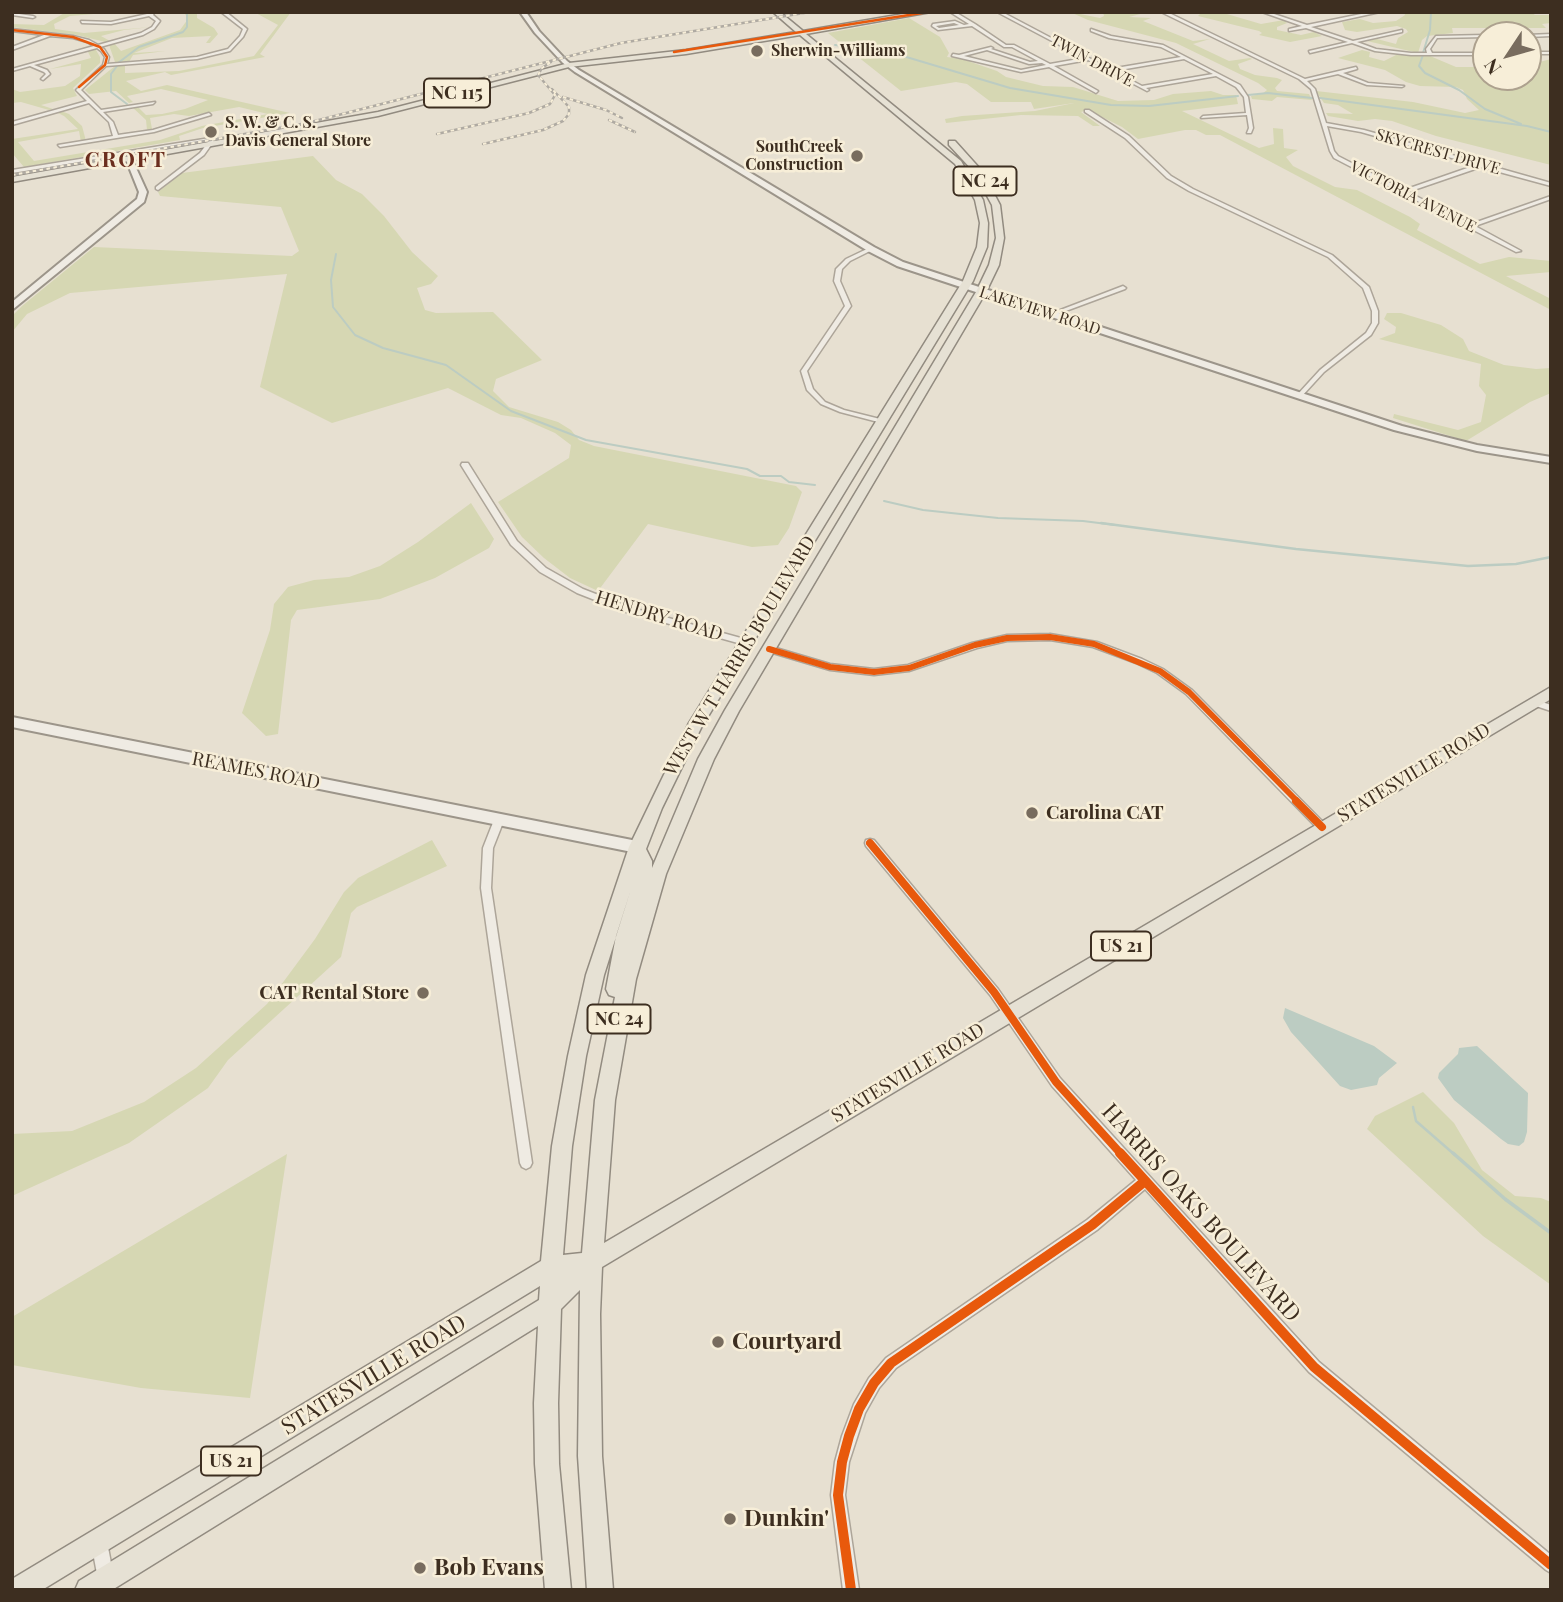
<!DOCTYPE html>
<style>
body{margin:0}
#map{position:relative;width:1563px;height:1602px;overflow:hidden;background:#e7e0d1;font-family:"Playfair Display",serif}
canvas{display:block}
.frame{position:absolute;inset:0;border:14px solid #3d2e20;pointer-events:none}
.north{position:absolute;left:1472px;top:21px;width:70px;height:70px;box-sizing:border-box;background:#f7eed8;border:2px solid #ada18e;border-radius:50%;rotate:234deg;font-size:19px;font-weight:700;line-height:28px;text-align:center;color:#3d2e20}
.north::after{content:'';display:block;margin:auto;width:24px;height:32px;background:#786c5e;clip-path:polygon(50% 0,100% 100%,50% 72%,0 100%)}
</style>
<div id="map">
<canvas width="1563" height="1602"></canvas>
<div class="frame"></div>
<div class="north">N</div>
</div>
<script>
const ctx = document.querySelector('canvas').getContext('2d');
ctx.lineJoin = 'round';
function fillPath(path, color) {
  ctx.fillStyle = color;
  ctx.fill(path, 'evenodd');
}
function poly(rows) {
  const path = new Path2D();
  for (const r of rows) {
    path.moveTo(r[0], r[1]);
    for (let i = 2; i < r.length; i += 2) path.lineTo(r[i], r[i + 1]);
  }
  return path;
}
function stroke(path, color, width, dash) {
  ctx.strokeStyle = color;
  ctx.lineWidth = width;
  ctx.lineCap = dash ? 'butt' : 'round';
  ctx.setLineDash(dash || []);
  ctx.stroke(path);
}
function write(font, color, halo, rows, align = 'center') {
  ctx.font = font + ' "Playfair Display",serif';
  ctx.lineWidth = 5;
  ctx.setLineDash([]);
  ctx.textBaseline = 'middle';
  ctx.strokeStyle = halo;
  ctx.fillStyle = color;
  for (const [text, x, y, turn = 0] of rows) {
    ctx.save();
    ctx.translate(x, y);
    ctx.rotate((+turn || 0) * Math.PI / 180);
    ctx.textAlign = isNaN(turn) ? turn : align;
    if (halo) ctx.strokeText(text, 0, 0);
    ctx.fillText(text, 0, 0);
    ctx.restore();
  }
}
fillPath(poly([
 [66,12,117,12,70,16,54,24,55,29,84,33,151,27,124,30,101,36,110,41,105,42,77,35,12,27,12,24,44,25],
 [184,12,197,12,197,18,214,28,218,34,210,43,206,43,211,36,172,38,134,53,166,51,133,55,129,62,115,62,109,45,114,43,121,51,180,30,188,19],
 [254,12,291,12,260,54,265,57,171,75,165,72,126,81,141,91,167,85,290,113,203,128,179,136,180,140,24,167,12,153,12,139,78,129,64,116,56,112,61,111,69,114,82,126,86,141,81,142,79,131,18,142,34,161,160,140,202,126,268,114,239,107,189,116,174,114,150,118,152,129,147,130,146,120,131,106,136,105,146,115,162,114,185,109,208,100,161,89,127,96,133,102,129,103,116,91,89,94,85,90,115,66,125,65,125,73,179,71,254,56,278,25],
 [1070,12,1100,18,1104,16,1103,12,1148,12,1129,17,1151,18,1143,21,1193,41,1210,39,1193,44,1229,61,1250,58,1252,59,1238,64,1240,69,1255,75,1277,78,1282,80,1275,88,1277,91,1309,94,1312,100,1277,97,1272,101,1252,99,1251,96,1262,94,1267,90,1258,83,1176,43,1088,20],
 [1202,12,1220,12,1261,24,1284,20,1287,23,1277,27,1277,30,1301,35,1314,32,1322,36,1290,42,1259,35,1262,33,1259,31,1198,16],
 [1404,12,1531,12,1535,15,1551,15,1551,23,1542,24,1546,28,1452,28,1453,33,1427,36,1422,40,1418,53,1367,41,1377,39,1396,44,1398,38,1408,32,1406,29,1397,26,1357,32,1345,30,1342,22,1360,19,1373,23,1396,21,1405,15],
 [909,18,940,37,949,53,947,57,962,59,997,71,1006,77,1043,86,1073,87,1118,101,1154,100,1173,94,1211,91,1223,95,1236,95,1238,104,1182,111,1259,148,1274,144,1273,128,1283,129,1284,148,1298,150,1286,157,1293,166,1335,187,1357,190,1410,217,1420,224,1417,230,1480,264,1509,257,1551,261,1551,272,1506,276,1551,299,1551,310,1220,135,1206,135,1196,130,1185,130,1138,139,1122,127,1088,110,1081,112,1100,126,1093,126,1078,116,1021,115,946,123,945,119,962,116,1035,111,1074,103,1034,109,1031,102,991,102,967,84,956,82,901,91,828,33],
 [87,50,96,50,100,57,100,63,73,88,77,96,41,105,53,109,49,110,21,102,12,103,12,89,20,92,65,86,80,76,81,64,50,69,91,58],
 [1362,50,1370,52,1369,57,1384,61,1396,55,1430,56,1456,67,1486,67,1486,77,1528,77,1528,65,1551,59,1551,165,1436,136,1392,121,1375,119,1358,121,1328,116,1326,113,1353,114,1338,105,1324,103,1316,91,1413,102,1465,113,1479,110,1467,99,1463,90,1456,87,1420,86,1406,82,1385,70,1338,58],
 [313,156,336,180,362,194,384,216,412,252,438,276,431,284,417,288,425,310,436,313,493,312,542,360,496,379,493,391,509,407,558,422,571,430,579,440,594,446,796,486,802,492,789,528,778,545,752,547,648,524,598,591,570,578,544,558,522,537,498,502,569,458,571,445,555,433,521,418,501,415,448,388,332,423,260,387,287,274,70,293,27,314,12,332,12,316,22,306,94,247,292,256,299,251,281,207,160,196,158,192,182,173],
 [1387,313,1401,313,1441,325,1463,339,1469,351,1504,365,1536,369,1551,368,1551,393,1530,402,1466,441,1393,418,1394,414,1458,430,1481,422,1486,395,1479,386,1481,364,1379,339,1395,333,1396,327,1384,319],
 [471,503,494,539,489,548,435,578,380,599,297,610,291,620,278,734,266,736,242,713,270,630,274,604,288,587,314,580,349,577,380,566,418,542],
 [432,840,447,866,357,907,351,913,341,957,228,1060,208,1088,129,1143,12,1196,12,1134,72,1131,144,1102,196,1068,267,1004,315,939,344,892,358,878],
 [1423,1092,1454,1123,1482,1170,1515,1196,1541,1198,1551,1202,1551,1285,1483,1236,1367,1129,1375,1116],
 [287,1154,250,1398,141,1388,12,1365,12,1317]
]), '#d6d7b3');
fillPath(poly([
 [1285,1008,1374,1046,1397,1063,1379,1078,1377,1085,1351,1090,1340,1086,1291,1032,1283,1018],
 [1477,1046,1528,1093,1527,1132,1524,1142,1519,1146,1508,1144,1501,1139,1454,1100,1438,1078,1439,1073,1458,1054,1459,1048]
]), '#bcccc2');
stroke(poly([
 [835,45,893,53,1010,88,1111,105,1149,106,1238,96],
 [1423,53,1430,30,1431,12],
 [1423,55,1419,66,1425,73,1459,90,1485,109,1521,124],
 [118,63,139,47,183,32,187,27,187,12],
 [117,66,111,74,111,92,127,104],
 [1248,95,1268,93,1312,98],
 [1320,98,1527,126],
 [1527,126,1551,132],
 [336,254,331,280,333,307,355,335,383,348,446,365,511,411,586,440,747,469,760,476,781,476,789,482,815,485],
 [884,501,923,510,998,518,1083,521,1115,525]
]), '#bcccc2', 2);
stroke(poly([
 [1101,523,1296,549,1468,566,1516,564,1551,557],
 [1413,1107,1416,1121,1455,1155]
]), '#bcccc2', 2.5);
stroke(poly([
 [1453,1153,1505,1199,1551,1233]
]), '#bcccc2', 3.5);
const street = poly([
 [145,12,154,13,153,15,160,21,154,29,143,35,100,47,104,49,109,57,107,64,197,57,228,49,240,36,243,29,221,12,226,12,247,29,243,37,230,51,197,59,106,66,81,90,101,110,155,102,153,104,103,112,113,122,118,135,153,130,209,113,211,115,154,132,60,147,58,145,113,136,109,122,89,103,12,125,12,122,87,101,76,90,103,65,105,57,101,51,97,48,34,65,47,70,50,74,43,80,41,79,46,74,44,72,30,66,12,71,12,69,94,46,87,42,73,38,50,36,12,50,12,47,44,35,12,31,12,29,73,36,89,40,98,45,141,33,152,27,156,21,149,16,111,24,82,23,81,21,111,22,147,14,145,12],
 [950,12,955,12,975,24,1006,45,1014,45,1050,64,1084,58,997,12,1002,12,1110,69,1181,57,1161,47,1109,38,1091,31,1091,29,1111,36,1163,45,1240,85,1248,97,1253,128,1251,133,1247,133,1249,128,1247,115,1201,118,1203,116,1246,113,1244,97,1236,87,1216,76,1146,88,1149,90,1147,91,1088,60,1054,66,1098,91,1096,93,1049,67,1021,72,952,56,953,54,959,55,991,47,993,48,991,49,1030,62,1038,61,1012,47,1004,47,972,26,938,30,932,26,933,24,955,21,964,25,969,24,950,12],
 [954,23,959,25,939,28,936,26,954,23],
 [987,50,1029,64,1042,63,1046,65,1021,70,964,56,987,50],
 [1184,59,1213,74,1142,86,1114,71,1184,59],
 [1161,12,1167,12,1305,79,1356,67,1357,69,1343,73,1368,83,1404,86,1402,87,1367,85,1338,74,1307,81,1315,89,1326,123,1364,130,1551,183,1551,186,1481,167,1408,192,1471,224,1551,196,1551,199,1475,226,1521,251,1516,252,1334,158,1330,151,1311,89,1299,79,1161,12],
 [1327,126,1361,132,1476,165,1404,190,1338,156,1334,151,1327,126],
 [1262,12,1268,12,1307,25,1371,12,1380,12,1311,27,1353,41,1402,30,1402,32,1357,42,1376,49,1411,53,1427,53,1426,49,1436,36,1486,35,1486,37,1437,38,1430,49,1432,53,1486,53,1486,55,1411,55,1375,51,1352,43,1310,53,1309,51,1348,42,1306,28,1289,31,1289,29,1302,26,1262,12],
 [12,13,33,16,35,17,33,18,12,15,12,13],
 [1551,34,1551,36,1528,37,1527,35,1551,34],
 [1528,52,1551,52,1551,54,1528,54,1528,52],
 [1085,110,1089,110,1129,136,1171,176,1193,189,1332,255,1369,287,1378,311,1378,323,1371,335,1324,372,1302,396,1298,396,1298,394,1320,370,1366,333,1372,323,1372,311,1363,288,1328,257,1189,191,1167,178,1125,138,1085,112,1085,110],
 [210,138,214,141,204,155,158,190,156,189,156,187,200,153,209,141,12,173,12,170,210,138],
 [869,248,874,249,850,261,842,269,840,281,851,306,807,371,813,389,825,402,844,410,884,420,884,422,882,423,840,412,821,404,807,390,801,371,845,306,834,281,836,269,846,259,869,248],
 [1123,286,1126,288,1125,289,1055,315,1050,314,1123,286],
 [462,463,468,463,517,541,546,568,583,589,629,607,748,640,749,642,748,644,745,645,623,611,577,593,540,572,511,545,461,465,462,463],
 [1050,634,1097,642,1142,659,1163,669,1192,690,1325,824,1327,827,1325,830,1319,830,1186,694,1157,673,1136,663,1093,647,1050,640,1007,641,977,648,909,671,874,675,830,670,766,651,765,649,769,646,830,664,874,669,908,665,972,643,1007,635,1050,634],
 [1533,699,1551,705,1551,711,1530,704,1529,702,1530,700,1533,699],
 [499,816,502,817,504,820,493,848,491,888,532,1163,530,1167,526,1169,522,1167,520,1163,481,888,483,848,494,820,496,817,499,816],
 [870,839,874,840,998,989,1060,1078,1319,1362,1551,1555,1551,1573,1546,1570,1309,1372,1145,1189,1097,1230,896,1368,879,1388,865,1413,849,1462,845,1495,859,1590,843,1590,831,1495,835,1462,842,1436,854,1404,869,1378,886,1358,1087,1220,1136,1180,1052,1086,990,995,866,846,865,843,866,840,870,839],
 [99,1534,104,1537,107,1542,114,1579,111,1584,106,1587,101,1584,98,1579,91,1542,94,1537,99,1534]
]);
const secondary = poly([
 [520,12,526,12,539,31,567,61,579,70,874,247,903,262,1402,426,1477,445,1551,457,1551,463,1477,451,1394,430,897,266,868,251,575,72,563,63,535,33,520,12],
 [125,157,132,159,147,192,144,202,12,310,12,302,137,199,139,192,125,157],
 [12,717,637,841,642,843,644,847,642,851,637,853,12,727,12,717]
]);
const primary = poly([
 [773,12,780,12,803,31,915,12,931,12,806,34,961,161,983,200,988,223,987,247,973,281,701,728,662,808,646,849,652,861,652,868,698,759,725,710,976,292,989,265,996,238,992,205,974,172,949,145,949,141,955,141,982,171,1000,205,1004,238,999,265,986,292,739,711,714,759,666,874,636,979,615,1100,604,1243,1551,687,1551,699,602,1267,600,1314,602,1456,613,1590,587,1590,578,1456,580,1290,561,1309,558,1403,559,1464,571,1590,545,1590,535,1464,534,1403,538,1326,112,1590,75,1590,79,1581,539,1300,540,1286,42,1590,12,1590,12,1579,541,1261,552,1146,568,1056,586,975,629,847,689,723,963,281,977,247,980,223,975,200,955,164,800,35,686,54,569,67,378,116,12,182,12,177,378,112,569,63,686,50,796,32,773,12],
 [631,889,616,936,606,989,609,995,615,997,595,1100,582,1253,563,1255,572,1146,586,1056,604,975,631,889]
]);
stroke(street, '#ada599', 3);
stroke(secondary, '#9c958a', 4);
stroke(primary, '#928b80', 3);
fillPath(street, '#efebe3');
fillPath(secondary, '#efebe3');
fillPath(primary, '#e6e1d4');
const rail = poly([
 [563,97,606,110,622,118],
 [609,120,635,132],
 [437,134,529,113,550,104,555,95,538,75,542,68,551,62],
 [483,144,543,130,563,121,569,114,569,107,552,89],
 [12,175,307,123,621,43,810,12]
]);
stroke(rail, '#afaaa2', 2.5);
stroke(rail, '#f7eed8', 2, [3.5]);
stroke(poly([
 [12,30,73,37,100,47,107,57,105,65,79,87],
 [674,52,928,12]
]), '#e8590c', 2.5);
stroke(poly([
 [769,649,830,667,874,672,909,668,975,645,1007,638,1050,637,1094,644,1160,671,1189,692,1298,802]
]), '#e8590c', 6);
stroke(poly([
 [1296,801,1322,827],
 [870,843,994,992,1056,1082,1122,1155]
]), '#e8590c', 8);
stroke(poly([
 [1120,1153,1314,1367,1551,1565],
 [851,1590,838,1495,842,1462,849,1436,859,1409,874,1383,891,1363,1092,1225,1145,1181]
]), '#e8590c', 10);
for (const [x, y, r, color] of [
 [757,51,7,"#786c5e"],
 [211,132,7,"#786c5e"],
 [857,156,7,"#786c5e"],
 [1032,813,7,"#786c5e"],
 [423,993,7,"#786c5e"],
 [718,1342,7,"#786c5e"],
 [730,1519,7,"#786c5e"],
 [420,1568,7,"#786c5e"]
]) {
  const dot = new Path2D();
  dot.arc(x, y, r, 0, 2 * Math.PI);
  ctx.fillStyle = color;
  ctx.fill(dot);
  stroke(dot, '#f7eed8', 2.5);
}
write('bold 16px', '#3d2e20', '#f7eed8', [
 ["Sherwin-Williams",771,51],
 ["S. W. & C. S.",225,123],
 ["Davis General Store",225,141],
 ["SouthCreek",843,147,"right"],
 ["Construction",843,165,"right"]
], 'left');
write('16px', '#3d2e20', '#f7eed8', [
 ["TWIN DRIVE",1092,61,28],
 ["SKYCREST DRIVE",1438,152,16],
 ["VICTORIA AVENUE",1413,197,27],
 ["LAKEVIEW ROAD",1040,311,18]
]);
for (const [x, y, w] of [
 [457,93,66],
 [985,181,63],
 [1121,946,60],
 [619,1019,63],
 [231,1461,60]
]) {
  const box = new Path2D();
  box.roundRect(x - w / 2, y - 14.5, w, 29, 5);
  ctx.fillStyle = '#f7eed8';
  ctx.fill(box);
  stroke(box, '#3d2e20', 2);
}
write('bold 18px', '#3d2e20', null, [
 ["NC 115",457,93],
 ["NC 24",985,181],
 ["US 21",1121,946],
 ["NC 24",619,1019],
 ["US 21",231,1461]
]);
write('19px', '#3d2e20', '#f7eed8', [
 ["HENDRY ROAD",659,616,17],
 ["WEST W T HARRIS BOULEVARD",740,656,-59],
 ["REAMES ROAD",256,771,11],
 ["STATESVILLE ROAD",1414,773,-31],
 ["STATESVILLE ROAD",908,1073,-31]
]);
write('bold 19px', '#3d2e20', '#f7eed8', [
 ["Carolina CAT",1046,813],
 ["CAT Rental Store",409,993,"right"]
], 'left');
ctx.letterSpacing = '2px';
write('bold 21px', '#6b2e1e', '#f7eed8', [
 ["CROFT",126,160]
]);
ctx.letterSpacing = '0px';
write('23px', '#3d2e20', '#f7eed8', [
 ["HARRIS OAKS BOULEVARD",1201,1213,48],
 ["STATESVILLE ROAD",374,1375,-31]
]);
write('bold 23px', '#3d2e20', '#f7eed8', [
 ["Courtyard",732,1342],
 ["Dunkin'",744,1519],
 ["Bob Evans",434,1568]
], 'left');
</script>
